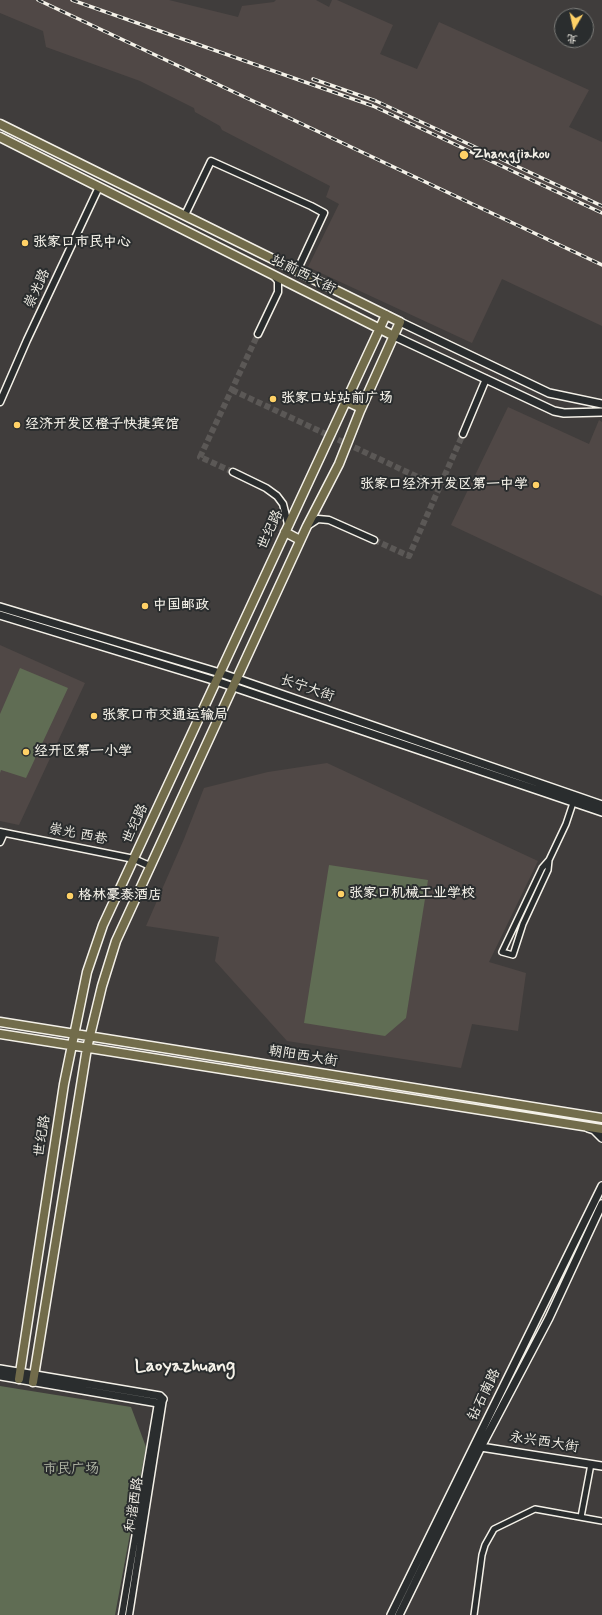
<!DOCTYPE html>
<meta charset="utf-8">
<style>
body{margin:0}
#map{position:relative;width:602px;height:1615px;overflow:hidden;background:#403d3c;font-family:Mynerve,"LXGW WenKai TC",sans-serif}
canvas{display:block}
.north{position:absolute;left:554px;top:8px;width:40px;height:40px;box-sizing:border-box;background:#2a2d2e;border:1px solid #7b7b78;border-radius:50%;rotate:189deg;font-size:11px;font-weight:700;line-height:16px;text-align:center;color:#f4f1e8}
.north::after{content:'';display:block;margin:auto;width:14px;height:18px;background:#ffd166;clip-path:polygon(50% 0,100% 100%,50% 72%,0 100%)}
</style>
<div id="map">
<canvas width="602" height="1615"></canvas>
<div class="north">北</div>
</div>
<script>
const ctx = document.querySelector('canvas').getContext('2d');
ctx.lineJoin = 'round';
function fillPath(path, color) {
  ctx.fillStyle = color;
  ctx.fill(path, 'evenodd');
}
function poly(rows) {
  const path = new Path2D();
  for (const r of rows) {
    path.moveTo(r[0], r[1]);
    for (let i = 2; i < r.length; i += 2) path.lineTo(r[i], r[i + 1]);
  }
  return path;
}
function stroke(path, color, width, dash) {
  ctx.strokeStyle = color;
  ctx.lineWidth = width;
  ctx.lineCap = dash ? 'butt' : 'round';
  ctx.setLineDash(dash || []);
  ctx.stroke(path);
}
function write(font, color, halo, rows, align = 'center') {
  ctx.font = font + ' Mynerve,"LXGW WenKai TC",sans-serif';
  ctx.lineWidth = 4;
  ctx.setLineDash([]);
  ctx.textBaseline = 'middle';
  ctx.strokeStyle = halo;
  ctx.fillStyle = color;
  for (const [text, x, y, turn = 0] of rows) {
    ctx.save();
    ctx.translate(x, y);
    ctx.rotate((+turn || 0) * Math.PI / 180);
    ctx.textAlign = isNaN(turn) ? turn : align;
    if (halo) ctx.strokeText(text, 0, 0);
    ctx.fillText(text, 0, 0);
    ctx.restore();
  }
}
fillPath(poly([
 [0,0,169,0,238,17,242,6,274,2,276,0,316,0,329,7,332,0,337,0,393,25,380,54,417,69,439,22,589,90,569,127,602,142,602,326,502,279,472,343,308,267,339,204,326,197,330,186,222,130,220,126,195,112,194,108,140,81,46,47,43,31,0,13],
 [508,407,589,444,599,420,602,422,602,596,451,525],
 [0,645,85,683,19,825,0,821],
 [327,763,538,861,489,962,526,973,518,1031,472,1024,461,1068,287,1041,215,961,219,937,146,926,184,839,204,788,268,772]
]), '#504846');
fillPath(poly([
 [20,668,68,688,26,778,1,770,0,773,0,714],
 [329,865,428,880,406,1018,385,1036,304,1023],
 [0,1386,131,1407,146,1447,115,1615,0,1615]
]), '#606d54');
stroke(poly([
 [232,390,439,487],
 [233,472,200,457,258,334],
 [374,540,409,556,463,434]
]), '#5b5856', 6, [6, 3]);
const minor = poly([
 [549,860,542,868,502,952,513,955,523,924,548,870,549,860,566,824,573,803],
 [581,1517,591,1464],
 [474,1615,482,1555,485,1545,494,1529,535,1509,602,1521]
]);
const tertiary = poly([
 [185,215,211,161,311,206,324,213,297,271],
 [258,334,278,292,278,281,273,275],
 [0,402,27,340,99,187],
 [463,434,486,379],
 [233,472,266,488,277,496,283,504,288,524],
 [309,525,318,519,329,520,374,540],
 [0,832,134,859,150,866],
 [0,842,4,833],
 [122,1615,158,1403],
 [129,1615,163,1399]
]);
const secondary = poly([
 [400,322,549,393,602,404],
 [394,336,554,411,564,413,602,412],
 [0,607,220,673,602,805],
 [0,615,216,681,602,812],
 [588,1128,594,1130,602,1138],
 [0,1369,160,1396,163,1399,158,1403,0,1376],
 [481,1447,602,1466],
 [391,1615,602,1186],
 [399,1615,481,1447,549,1318,602,1204]
]);
const primary = poly([
 [0,124,400,322,360,411,339,464,307,526,116,941,102,986,87,1048,33,1382],
 [0,137,394,336],
 [346,401,361,408],
 [285,532,300,540],
 [0,1022,602,1118],
 [0,1034,602,1129],
 [19,1379,64,1084,87,972,103,925,386,315]
]);
stroke(minor, '#f4f1e8', 8);
stroke(tertiary, '#f4f1e8', 9);
stroke(secondary, '#f4f1e8', 10);
stroke(primary, '#f4f1e8', 11);
stroke(minor, '#2a2d2e', 5);
stroke(tertiary, '#2a2d2e', 6);
stroke(secondary, '#2a2d2e', 7);
stroke(primary, '#726c4b', 8);
const rail = poly([
 [38,0,602,265],
 [72,0,373,106,602,213],
 [313,79,376,101,602,206]
]);
stroke(rail, '#f4f1e8', 3.5);
stroke(rail, '#2a2d2e', 2, [6]);
for (const [x, y, r, color] of [
 [464,155,5,"#ffd166"],
 [25,243,4,"#ffd166"],
 [273,399,4,"#ffd166"],
 [17,425,4,"#ffd166"],
 [536,485,4,"#ffd166"],
 [145,606,4,"#ffd166"],
 [94,716,4,"#ffd166"],
 [26,752,4,"#ffd166"],
 [341,894,4,"#ffd166"],
 [70,896,4,"#ffd166"]
]) {
  const dot = new Path2D();
  dot.arc(x, y, r, 0, 2 * Math.PI);
  ctx.fillStyle = color;
  ctx.fill(dot);
  stroke(dot, '#2a2d2e', 1.5);
}
write('bold 14px', '#f4f1e8', '#2a2d2e', [
 ["Zhangjiakou",473,155],
 ["张家口市民中心",33,243],
 ["张家口站站前广场",281,399],
 ["经济开发区橙子快捷宾馆",25,425],
 ["张家口经济开发区第一中学",528,485,"right"],
 ["中国邮政",153,606],
 ["张家口市交通运输局",102,716],
 ["经开区第一小学",34,752],
 ["张家口机械工业学校",349,894],
 ["格林豪泰酒店",78,896]
], 'left');
write('14px', '#f4f1e8', '#2a2d2e', [
 ["站前西大街",303,275,27],
 ["崇光路",38,289,-65],
 ["世纪路",271,530,-65],
 ["长宁大街",307,689,19],
 ["世纪路",136,824,-65],
 ["崇光 西巷",78,835,11],
 ["朝阳西大街",303,1057,9],
 ["世纪路",43,1136,-81],
 ["钻石南路",485,1395,-64],
 ["永兴西大街",544,1443,9],
 ["和谐西路",135,1505,-81]
]);
write('14px', '#b1b6a5', '#2a2d2e', [
 ["市民广场",71,1470]
]);
write('bold 18px', '#f4f1e8', '#2a2d2e', [
 ["Laoyazhuang",185,1367]
]);
</script>
